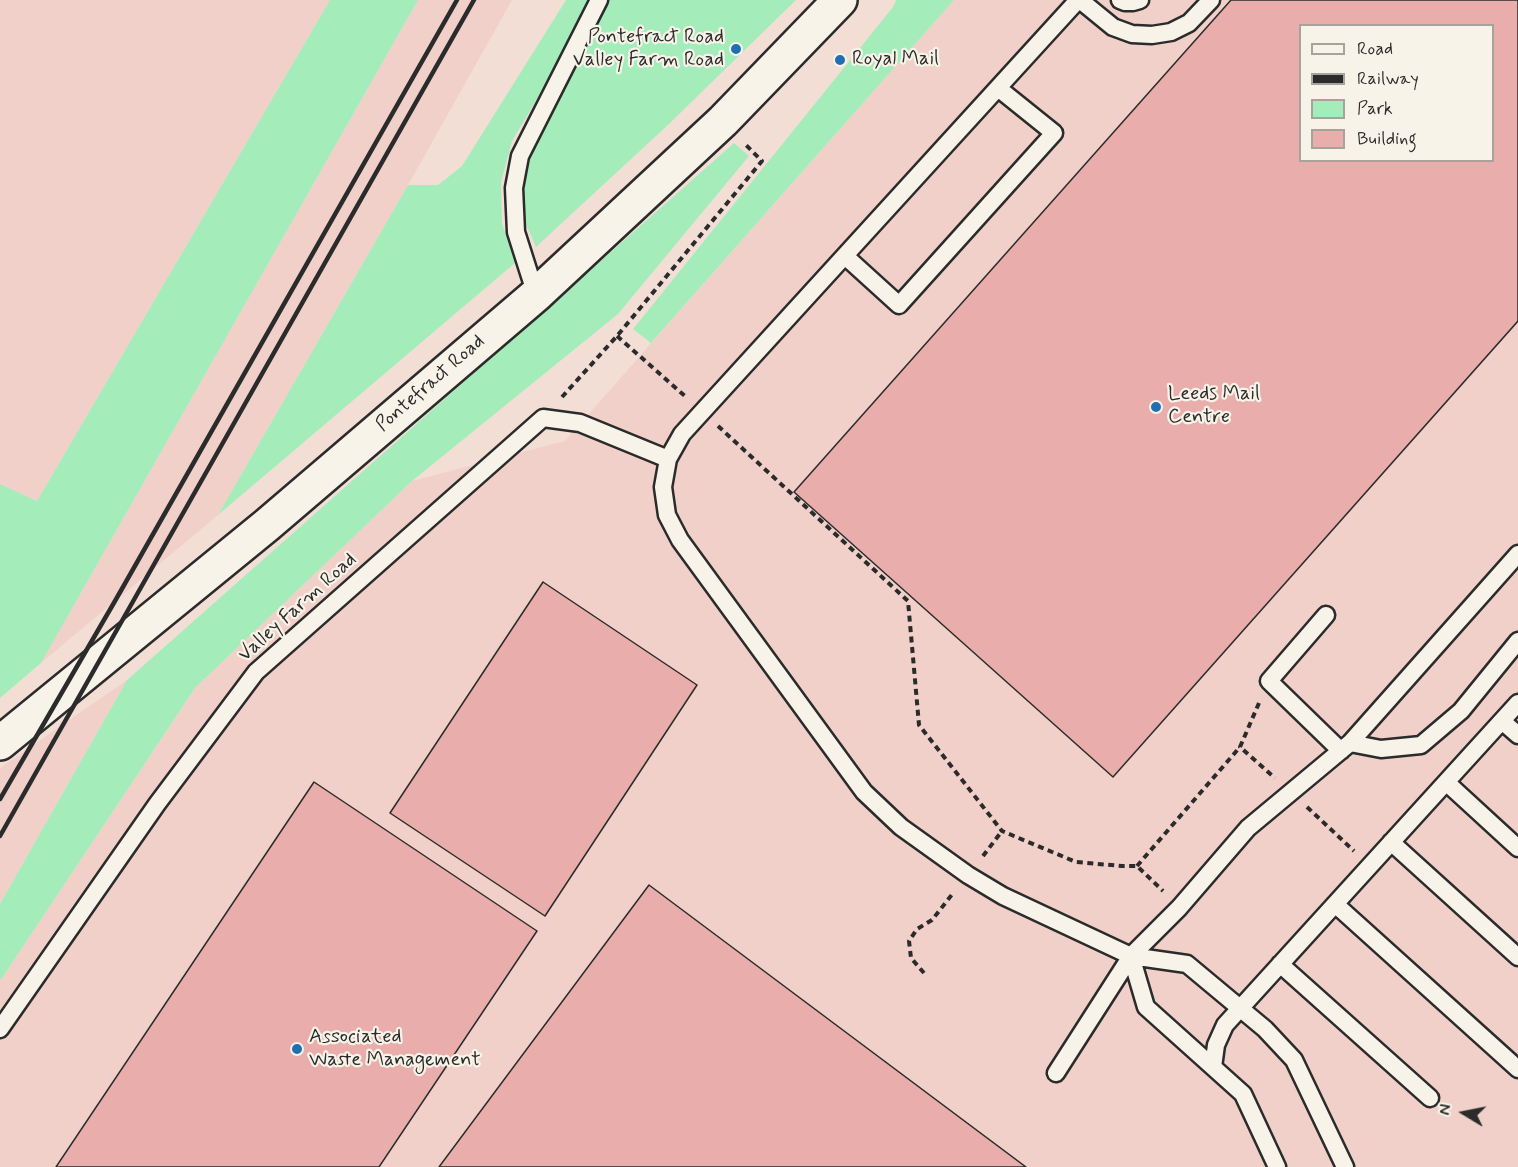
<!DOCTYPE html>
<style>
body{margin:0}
#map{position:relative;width:1518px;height:1167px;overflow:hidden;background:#f3ded6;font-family:Mynerve,sans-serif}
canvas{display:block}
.legend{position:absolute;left:1299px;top:24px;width:195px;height:138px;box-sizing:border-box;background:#f7f3e8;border:2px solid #a5a39c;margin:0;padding:8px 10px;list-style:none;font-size:18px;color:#2b2b2b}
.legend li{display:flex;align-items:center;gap:12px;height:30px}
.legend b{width:30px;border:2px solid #a5a39c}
.north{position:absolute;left:1434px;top:1083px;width:60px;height:60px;-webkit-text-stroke:4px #f7f3e8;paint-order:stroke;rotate:280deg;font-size:16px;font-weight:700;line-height:24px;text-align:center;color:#2b2b2b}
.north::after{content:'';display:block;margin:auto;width:21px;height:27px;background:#2b2b2b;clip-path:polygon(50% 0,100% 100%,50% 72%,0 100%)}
</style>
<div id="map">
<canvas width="1518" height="1167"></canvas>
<ul class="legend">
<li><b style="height:8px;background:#f7f3e8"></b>Road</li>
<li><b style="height:8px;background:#2b2b2b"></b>Railway</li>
<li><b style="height:16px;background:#a4edbb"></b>Park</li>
<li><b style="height:16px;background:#e9aeab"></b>Building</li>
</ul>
<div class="north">N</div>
</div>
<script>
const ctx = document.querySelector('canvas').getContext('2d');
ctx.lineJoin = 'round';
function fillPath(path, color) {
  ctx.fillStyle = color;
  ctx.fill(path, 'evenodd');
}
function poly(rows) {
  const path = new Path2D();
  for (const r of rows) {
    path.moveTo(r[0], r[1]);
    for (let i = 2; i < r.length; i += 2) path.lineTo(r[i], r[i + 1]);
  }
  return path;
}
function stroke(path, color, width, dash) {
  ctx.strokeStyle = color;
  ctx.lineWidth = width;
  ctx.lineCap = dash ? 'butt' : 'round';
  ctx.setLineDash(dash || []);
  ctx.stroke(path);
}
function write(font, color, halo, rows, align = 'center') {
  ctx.font = font + ' Mynerve,sans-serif';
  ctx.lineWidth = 4.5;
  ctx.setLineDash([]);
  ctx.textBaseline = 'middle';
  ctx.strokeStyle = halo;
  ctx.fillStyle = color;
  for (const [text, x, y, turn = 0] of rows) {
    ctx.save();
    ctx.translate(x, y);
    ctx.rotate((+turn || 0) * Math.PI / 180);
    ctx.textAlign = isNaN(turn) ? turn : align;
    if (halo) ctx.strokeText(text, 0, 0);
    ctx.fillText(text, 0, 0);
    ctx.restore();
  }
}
fillPath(poly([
 [0,0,330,0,37,501,0,484],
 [418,0,512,0,408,185,218,515,41,663],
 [954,0,1518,0,1518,1167,0,1167,0,981,195,688,412,481,565,441],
 [1300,26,1492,26,1492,160,1300,160],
 [127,680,0,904,0,768]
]), '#f0d0c9');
fillPath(poly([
 [330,0,418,0,41,663,0,698,0,484,37,501],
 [566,0,590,0,533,106,512,141,501,182,502,223,515,263,218,515,408,185,438,185,462,166],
 [607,0,796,0,670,123,536,247,524,220,523,195,526,171,533,147],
 [896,0,954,0,651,343,633,329,893,7],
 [734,143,749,156,618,314,412,481,195,688,0,981,0,904,127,680]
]), '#a4edbb');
const building = poly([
 [1231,0,1518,0,1518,321,1113,777,794,492,1231,0],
 [1300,26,1492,26,1492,160,1300,160,1300,26],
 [543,582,697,685,545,916,390,813,543,582],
 [314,782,537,931,379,1167,56,1167,314,782],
 [649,885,1026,1167,439,1167,649,885]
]);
fillPath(building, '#e9aeab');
stroke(building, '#2b2b2b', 1.5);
const lane = poly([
 [1078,0,682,434,668,459,663,487,667,515,680,540,864,792,901,827,968,875,1003,896,1131,956,1187,964,1265,1029,1294,1060,1345,1167],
 [1080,0,1113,27,1132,34,1152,35,1171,32,1189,23,1211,0],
 [1120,0,1125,2,1133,2,1140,0],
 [845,256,899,305,1054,133,998,88],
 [536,295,516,232,514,188,520,156,599,0],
 [1326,615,1269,681,1341,751],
 [1502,721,1518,735],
 [1350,743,1381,749,1421,745,1461,711,1518,641],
 [1446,782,1518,848],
 [1391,842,1518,957],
 [1335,904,1518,1069],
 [1131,956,1146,1007,1243,1094,1277,1167],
 [1280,964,1430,1098],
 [0,1029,157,804,256,672,543,418,580,423,668,459],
 [1213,1067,1216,1045,1225,1025,1518,703],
 [1056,1073,1131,956,1179,908,1248,828,1350,743,1518,554]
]);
const secondary = poly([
 [0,743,267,525,536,295,723,121,840,0]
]);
stroke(lane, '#2b2b2b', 21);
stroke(secondary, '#2b2b2b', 38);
stroke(poly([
 [617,336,686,397],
 [562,397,617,336,762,161,744,143],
 [718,426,908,601,919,725,1002,831,1076,862,1122,866,1137,866,1163,891],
 [1259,703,1240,747,1275,778],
 [1307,807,1354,851],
 [983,856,1002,831],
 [1137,866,1240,747],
 [924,973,911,958,909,941,917,929,932,920,954,892]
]), '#2b2b2b', 4, [6, 4.5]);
stroke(lane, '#f7f3e8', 16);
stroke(secondary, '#f7f3e8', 33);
stroke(poly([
 [0,799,115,601,457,0],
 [0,836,474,0]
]), '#2b2b2b', 4.5);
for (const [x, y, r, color] of [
 [736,49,6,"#1f6fb2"],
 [840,60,6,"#1f6fb2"],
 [1156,407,6,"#1f6fb2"],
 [297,1049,6,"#1f6fb2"]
]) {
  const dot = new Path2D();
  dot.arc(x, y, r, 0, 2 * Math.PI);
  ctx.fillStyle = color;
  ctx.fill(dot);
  stroke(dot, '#f7f3e8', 2);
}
write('20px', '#2b2b2b', '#f7f3e8', [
 ["Pontefract Road",724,38,"right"],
 ["Valley Farm Road",724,61,"right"],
 ["Royal Mail",852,60],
 ["Leeds Mail",1168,395],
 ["Centre",1168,418],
 ["Associated",309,1038],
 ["Waste Management",309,1061]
], 'left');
write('20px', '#2b2b2b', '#f7f3e8', [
 ["Pontefract Road",431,384,-41],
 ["Valley Farm Road",298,608,-42]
]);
</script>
